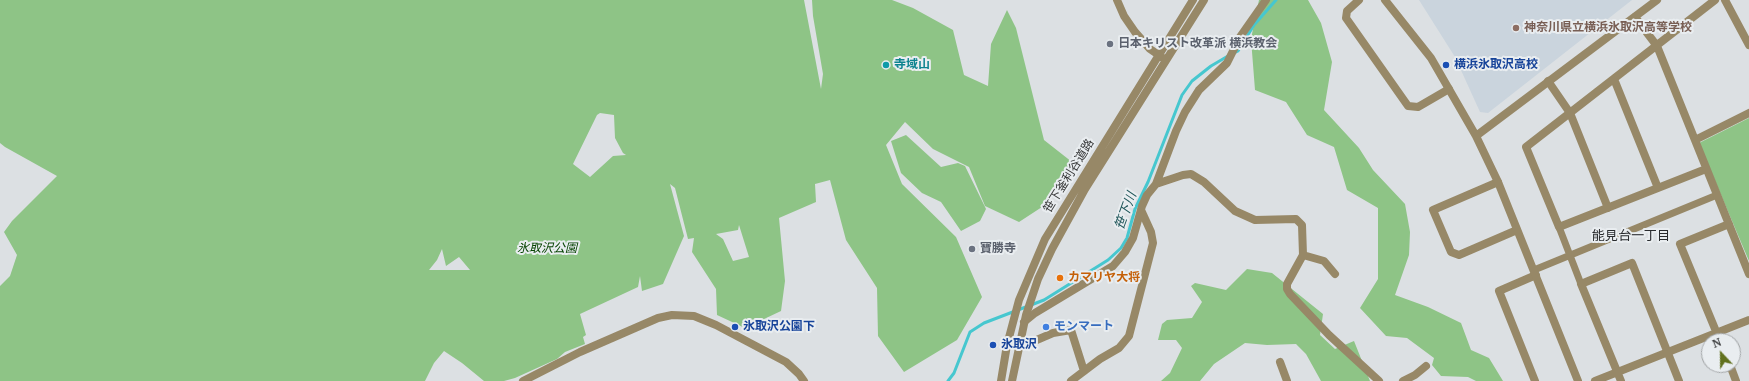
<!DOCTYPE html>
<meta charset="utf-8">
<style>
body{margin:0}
#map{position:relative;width:1749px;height:381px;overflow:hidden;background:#dce0e3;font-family:"PT Serif",serif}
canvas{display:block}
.north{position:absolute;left:1701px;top:333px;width:40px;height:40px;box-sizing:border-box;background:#e9edf0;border:1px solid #a2a5a7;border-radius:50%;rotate:338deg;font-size:11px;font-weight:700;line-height:16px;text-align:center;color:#373839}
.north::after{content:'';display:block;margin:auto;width:14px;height:18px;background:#61711e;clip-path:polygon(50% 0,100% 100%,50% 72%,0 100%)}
</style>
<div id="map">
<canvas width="1749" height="381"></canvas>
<div class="north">N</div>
</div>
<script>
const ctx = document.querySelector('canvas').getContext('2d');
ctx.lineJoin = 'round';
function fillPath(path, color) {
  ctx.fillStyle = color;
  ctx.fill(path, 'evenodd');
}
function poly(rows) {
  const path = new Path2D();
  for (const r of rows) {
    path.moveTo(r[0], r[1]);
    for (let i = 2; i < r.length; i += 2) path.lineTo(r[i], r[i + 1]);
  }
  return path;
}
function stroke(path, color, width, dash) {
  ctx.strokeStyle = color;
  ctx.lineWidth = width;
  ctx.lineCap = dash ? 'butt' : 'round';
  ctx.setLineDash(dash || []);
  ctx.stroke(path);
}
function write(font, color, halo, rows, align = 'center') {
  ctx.font = font + ' "PT Serif","Noto Sans JP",serif';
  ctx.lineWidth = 4;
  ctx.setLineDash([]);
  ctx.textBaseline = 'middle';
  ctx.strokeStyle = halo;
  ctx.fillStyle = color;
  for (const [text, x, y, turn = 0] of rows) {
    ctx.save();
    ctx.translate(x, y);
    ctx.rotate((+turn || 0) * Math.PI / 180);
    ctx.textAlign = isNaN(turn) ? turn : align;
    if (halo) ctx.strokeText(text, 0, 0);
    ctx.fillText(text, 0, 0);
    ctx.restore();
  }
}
fillPath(poly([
 [1419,0,1632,0,1488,113,1480,112,1455,57]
]), '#cad4dd');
fillPath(poly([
 [0,0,804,0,821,89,823,74,813,16,812,0,892,0,913,8,953,30,964,75,988,86,991,44,1007,10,1016,28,1044,140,1072,162,1042,207,1019,222,985,206,969,167,933,149,905,122,886,145,902,184,956,237,982,297,957,340,904,372,878,336,877,288,846,240,830,180,815,184,816,202,779,218,785,281,781,311,745,328,717,315,716,289,692,252,694,238,688,239,675,188,670,184,684,236,663,284,642,291,640,276,638,287,580,314,586,335,583,337,585,344,565,352,557,359,515,378,504,381,484,381,462,363,444,351,434,363,425,381,0,381,0,286,10,276,17,255,4,232,12,221,57,176,5,147,0,143],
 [600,113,614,115,615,138,623,153,626,155,613,156,590,177,573,164,597,115],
 [739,225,749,257,733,261,723,239,716,234,738,230],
 [442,249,446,266,459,257,470,270,429,270,437,260],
 [1259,0,1308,0,1321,23,1332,62,1324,110,1359,148,1373,170,1405,204,1410,232,1409,255,1395,295,1428,307,1461,323,1471,350,1489,358,1503,381,1476,381,1468,377,1441,376,1432,365,1434,358,1407,338,1386,336,1360,308,1378,279,1378,208,1347,190,1334,147,1307,135,1286,102,1255,90,1251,39],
 [1749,118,1749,261,1699,143],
 [906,135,941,167,958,163,965,166,986,209,980,221,961,231,941,202,922,193,901,173,891,141],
 [1247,269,1272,273,1323,314,1320,335,1335,349,1354,341,1370,381,1321,381,1306,354,1296,344,1267,345,1245,343,1214,364,1200,381,1161,381,1170,373,1182,348,1176,340,1158,340,1162,324,1167,320,1192,318,1202,302,1191,286,1195,283,1226,290]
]), '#8ec486');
stroke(poly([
 [1234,53,1238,51,1254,25,1276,0],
 [948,381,954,373,970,332,984,323,1044,300,1108,260,1121,248,1127,238,1135,209,1148,182,1182,95,1192,81,1211,66,1228,56]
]), '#46c7cf', 3);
stroke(poly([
 [1559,227,1581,284],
 [1534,270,1717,195]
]), '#978867', 7);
stroke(poly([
 [1359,0,1347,11,1346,18,1408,106,1418,107,1449,89],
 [1725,0,1749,45],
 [1635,17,1657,46,1749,274],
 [1614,79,1658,188],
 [1548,81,1570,113,1608,208],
 [1695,140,1749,113],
 [1706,169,1559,227,1526,147,1715,0],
 [1498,182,1433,210,1451,252,1459,255,1517,230],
 [1156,184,1183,175,1191,174,1204,182,1235,211,1255,220,1296,219,1302,225,1303,255,1287,284,1287,289,1290,294,1329,335,1379,381],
 [1303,255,1324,261,1335,274],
 [1024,322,1035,313,1113,266,1125,252,1133,238,1142,206,1147,195,1156,184,1176,131,1185,112,1199,90,1227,63,1240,37,1266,0],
 [1720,341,1680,244,1729,224],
 [1018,348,1053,333,1071,330,1084,371],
 [1280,362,1287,381],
 [1730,365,1736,381],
 [523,381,580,352,658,318,672,315,694,316,716,325,786,362,799,374,804,381],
 [1071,381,1100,359,1119,348,1129,336,1153,243,1151,232,1141,210],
 [1403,381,1415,375,1426,366],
 [1535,381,1499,291,1536,275],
 [1595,381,1749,320],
 [1621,381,1581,284,1632,263,1679,381]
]), '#978867', 8);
stroke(poly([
 [1117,0,1124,16,1135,32,1150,49,1163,58],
 [1385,0,1431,58,1476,136,1498,182,1578,381],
 [1476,136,1657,0],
 [1001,381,1007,345,1019,300,1045,239,1193,0],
 [1012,381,1026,315,1038,279,1052,249,1085,189,1204,0]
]), '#978867', 8);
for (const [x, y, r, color] of [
 [1516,28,4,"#8d6e63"],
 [1110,44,4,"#6b7280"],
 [886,65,4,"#0f9aa8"],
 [1446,65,4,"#1a4fb4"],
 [972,249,4,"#6b7280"],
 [1060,278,4,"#e8710a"],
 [735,327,4,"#1a4fb4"],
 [1046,327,4,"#3f7fe0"],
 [993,345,4,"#1a4fb4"]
]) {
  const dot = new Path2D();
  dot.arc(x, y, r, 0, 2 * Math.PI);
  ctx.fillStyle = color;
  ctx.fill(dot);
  stroke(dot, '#e9edf0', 1.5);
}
write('bold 12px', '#785e54', '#e9edf0', [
 ["神奈川県立横浜氷取沢高等学校",1524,28]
], 'left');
write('bold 12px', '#5b616d', '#e9edf0', [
 ["日本キリスト改革派 横浜教会",1118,44],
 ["寶勝寺",980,249]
], 'left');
write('bold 12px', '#0d838f', '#e9edf0', [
 ["寺域山",894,65]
], 'left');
write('bold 12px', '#164399', '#e9edf0', [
 ["横浜氷取沢高校",1454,65],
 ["氷取沢公園下",743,327],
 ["氷取沢",1001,345]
], 'left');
write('12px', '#373839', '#e9edf0', [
 ["笹下釜利谷道路",1069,176,-58]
]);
write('italic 12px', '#054300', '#e9edf0', [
 ["氷取沢公園",547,249]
]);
write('bold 12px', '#c56008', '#e9edf0', [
 ["カマリヤ大将",1068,278]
], 'left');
write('bold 12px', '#366cbe', '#e9edf0', [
 ["モンマート",1054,327]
], 'left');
write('italic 13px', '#21575a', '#e9edf0', [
 ["笹下川",1126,211,-70]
]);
write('13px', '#292b2e', '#e9edf0', [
 ["能見台一丁目",1631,236]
]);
</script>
